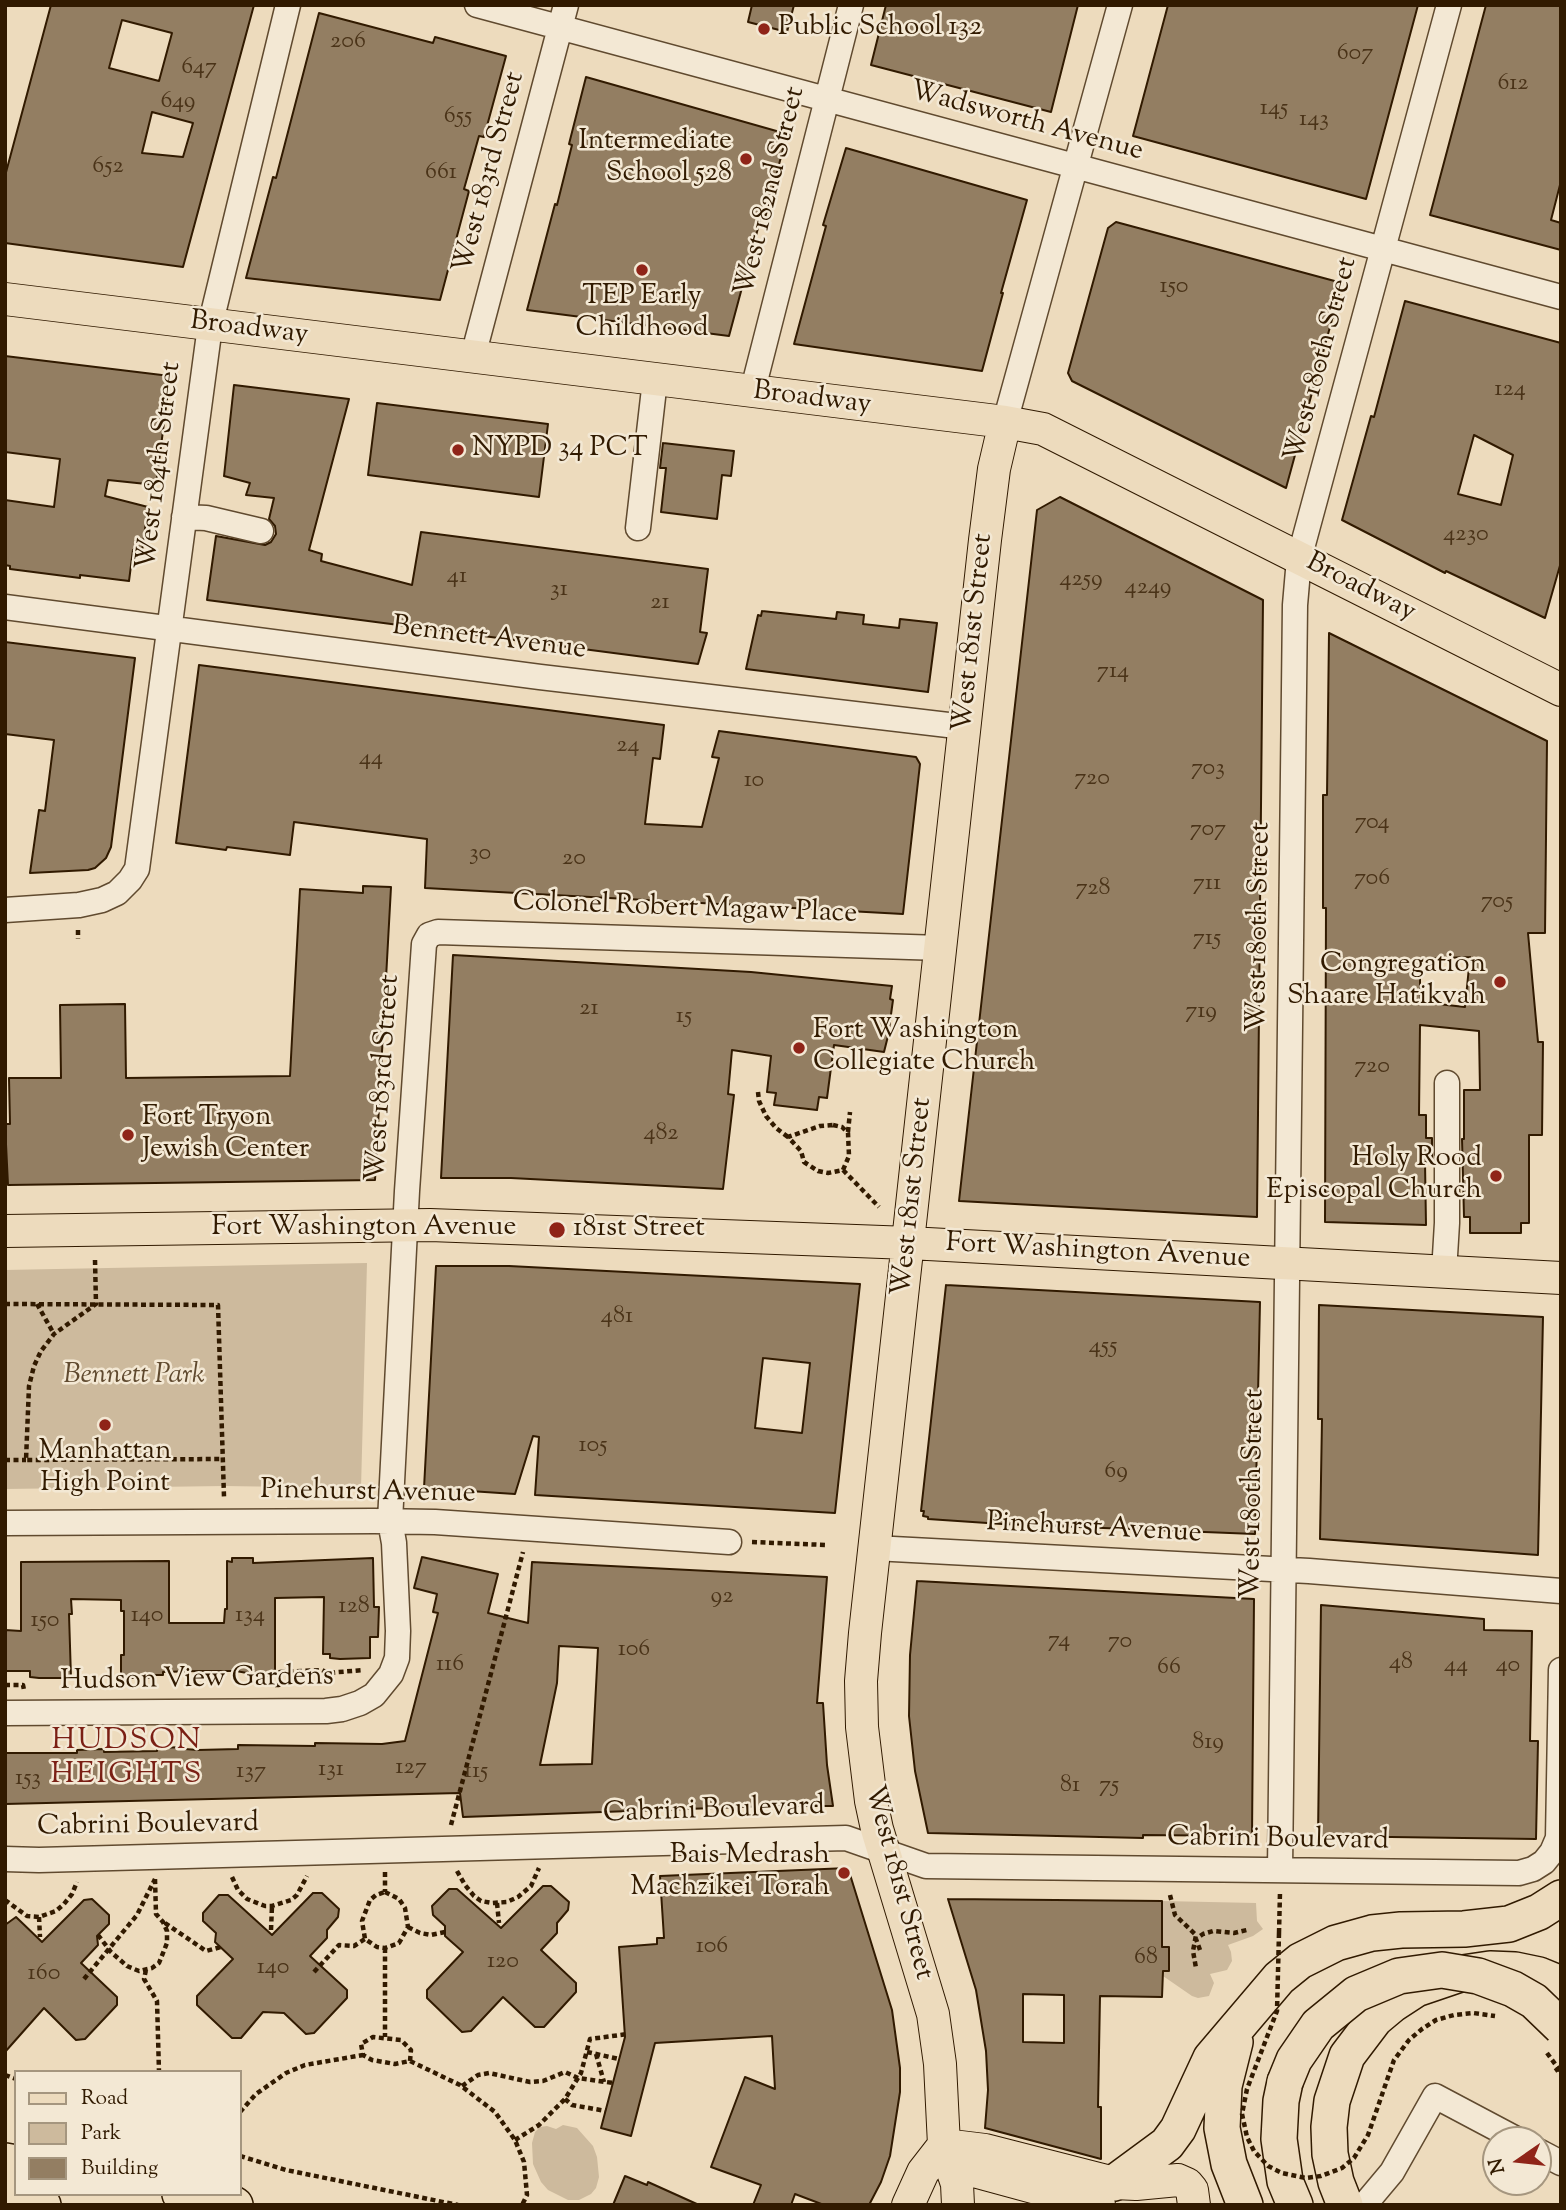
<!DOCTYPE html>
<style>
body{margin:0}
#map{position:relative;width:1566px;height:2210px;overflow:hidden;background:#eddbbd;font-family:"Sorts Mill Goudy",serif}
canvas{display:block}
.frame{position:absolute;inset:0;border:7px solid #311a00;pointer-events:none}
.legend{position:absolute;left:14px;top:2070px;width:228px;height:126px;box-sizing:border-box;background:#f3e8d4;border:2px solid #a5967f;margin:0;padding:9px 12px;list-style:none;font-size:21px;color:#311a00}
.legend li{display:flex;align-items:center;gap:14px;height:35px}
.legend b{width:35px;border:2px solid #a5967f}
.north{position:absolute;left:1482px;top:2126px;width:70px;height:70px;box-sizing:border-box;background:#f3e8d4;border:2px solid #a5967f;border-radius:50%;rotate:256deg;font-size:19px;font-weight:700;line-height:28px;text-align:center;color:#311a00}
.north::after{content:'';display:block;margin:auto;width:24px;height:32px;background:#8f2418;clip-path:polygon(50% 0,100% 100%,50% 72%,0 100%)}
</style>
<div id="map">
<canvas width="1566" height="2210"></canvas>
<div class="frame"></div>
<ul class="legend">
<li><b style="height:9px;background:#eddbbd"></b>Road</li>
<li><b style="height:19px;background:#cdba9d"></b>Park</li>
<li><b style="height:19px;background:#937e62"></b>Building</li>
</ul>
<div class="north">N</div>
</div>
<script>
const ctx = document.querySelector('canvas').getContext('2d');
ctx.lineJoin = 'round';
function fillPath(path, color) {
  ctx.fillStyle = color;
  ctx.fill(path, 'evenodd');
}
function poly(rows) {
  const path = new Path2D();
  for (const r of rows) {
    path.moveTo(r[0], r[1]);
    for (let i = 2; i < r.length; i += 2) path.lineTo(r[i], r[i + 1]);
  }
  return path;
}
function stroke(path, color, width, dash) {
  ctx.strokeStyle = color;
  ctx.lineWidth = width;
  ctx.lineCap = dash ? 'butt' : 'round';
  ctx.setLineDash(dash || []);
  ctx.stroke(path);
}
function write(font, color, halo, rows, align = 'center') {
  ctx.font = font + ' "Sorts Mill Goudy",serif';
  ctx.lineWidth = 5;
  ctx.setLineDash([]);
  ctx.textBaseline = 'middle';
  ctx.strokeStyle = halo;
  ctx.fillStyle = color;
  for (const [text, x, y, turn = 0] of rows) {
    ctx.save();
    ctx.translate(x, y);
    ctx.rotate((+turn || 0) * Math.PI / 180);
    ctx.textAlign = isNaN(turn) ? turn : align;
    if (halo) ctx.strokeText(text, 0, 0);
    ctx.fillText(text, 0, 0);
    ctx.restore();
  }
}
fillPath(poly([
 [367,1263,361,1488,224,1486,5,1489,5,1270],
 [1162,1901,1256,1903,1257,1921,1263,1929,1253,1936,1228,1945,1231,1952,1232,1961,1227,1970,1210,1974,1214,1983,1209,1996,1198,1998,1192,1996,1163,1976,1163,1971,1169,1970,1169,1948,1155,1947,1162,1929],
 [563,2125,577,2128,593,2146,597,2157,599,2177,596,2188,591,2194,579,2200,568,2200,548,2190,541,2182,533,2164,532,2143,535,2132,540,2127,547,2126,556,2129]
]), '#cdba9d');
const building = poly([
 [51,5,254,5,183,267,5,243,5,176,51,5],
 [122,20,172,33,159,81,109,68,122,20],
 [152,112,193,123,183,157,142,153,152,112],
 [752,5,794,5,787,32,748,22,752,5],
 [886,5,1078,5,1051,112,871,65,886,5],
 [1168,5,1418,5,1366,199,1133,136,1168,5],
 [1486,5,1561,5,1561,181,1551,220,1561,223,1561,250,1430,215,1486,5],
 [319,13,433,43,435,37,506,56,484,137,479,136,464,189,469,191,440,300,246,278,273,177,276,178,319,13],
 [586,77,787,134,765,218,761,217,729,336,527,310,555,204,557,205,572,145,569,144,586,77],
 [846,148,1027,200,1001,293,1003,293,982,371,794,344,826,226,823,225,846,148],
 [1116,222,1342,283,1286,488,1072,381,1068,373,1108,228,1116,222],
 [1405,301,1561,343,1561,562,1545,618,1446,571,1445,573,1342,520,1371,416,1374,417,1405,301],
 [1474,435,1513,455,1501,505,1458,494,1474,435],
 [5,356,170,376,156,485,108,480,105,496,148,507,142,551,133,550,129,581,80,575,80,578,10,569,10,566,5,565,5,500,54,507,60,459,5,452,5,356],
 [234,385,349,399,309,550,322,554,321,561,412,585,421,532,708,569,700,632,707,633,698,664,207,600,216,536,265,545,271,542,276,534,275,526,269,519,274,498,246,495,250,483,224,476,234,385],
 [377,403,548,424,539,497,368,475,377,403],
 [663,443,734,451,731,476,722,475,717,519,661,512,666,468,660,468,663,443],
 [1060,497,1263,600,1257,1217,959,1201,1037,510,1060,497],
 [762,611,836,619,837,612,864,615,863,624,899,628,900,619,937,623,928,692,746,669,758,615,761,616,762,611],
 [1329,633,1547,741,1545,933,1528,933,1538,1042,1543,1042,1542,1135,1529,1135,1529,1223,1521,1223,1521,1233,1470,1233,1470,1217,1464,1217,1462,1139,1464,1139,1464,1090,1480,1090,1479,1031,1420,1025,1419,1115,1426,1115,1426,1138,1432,1138,1432,1162,1425,1162,1426,1225,1325,1222,1326,908,1323,908,1323,795,1327,795,1329,633],
 [1470,957,1465,1007,1420,1002,1420,959,1470,957],
 [5,642,135,658,111,847,106,858,95,868,88,870,30,873,39,810,45,811,54,740,5,734,5,642],
 [199,665,664,725,660,759,653,758,645,824,702,827,719,758,712,757,719,731,916,757,920,764,903,914,425,888,427,839,294,822,290,855,227,847,226,850,176,843,199,665],
 [363,886,391,887,375,1180,8,1185,5,1124,10,1124,9,1078,61,1078,60,1005,125,1004,126,1078,290,1076,300,889,363,893,363,886],
 [453,955,751,972,892,986,890,999,893,1000,888,1036,884,1052,834,1045,827,1098,819,1097,817,1110,774,1105,776,1093,767,1092,771,1056,732,1050,728,1094,734,1095,723,1189,511,1178,441,1178,453,955],
 [436,1266,509,1266,860,1284,835,1513,535,1495,539,1437,533,1436,515,1494,424,1488,436,1266],
 [763,1358,810,1363,802,1433,755,1428,763,1358],
 [946,1285,1260,1302,1255,1534,1002,1524,928,1519,928,1517,923,1516,924,1511,921,1511,946,1285],
 [1319,1305,1543,1317,1538,1555,1320,1539,1322,1419,1318,1419,1319,1305],
 [422,1557,498,1574,488,1613,528,1623,532,1562,827,1577,817,1703,823,1703,827,1765,833,1806,770,1806,463,1817,460,1793,5,1804,5,1753,77,1753,77,1750,104,1749,104,1752,157,1751,157,1748,185,1747,185,1749,198,1750,238,1749,238,1745,315,1746,315,1743,382,1744,405,1741,438,1613,433,1612,437,1594,414,1588,422,1557],
 [559,1646,598,1648,592,1764,540,1765,557,1683,559,1646],
 [232,1558,253,1558,253,1563,373,1558,374,1607,379,1607,378,1637,370,1637,370,1658,340,1659,330,1658,330,1654,323,1654,324,1597,275,1598,275,1676,247,1676,247,1673,236,1671,198,1671,163,1672,163,1675,154,1675,154,1678,121,1678,121,1655,124,1655,124,1611,121,1611,121,1600,71,1599,72,1614,69,1614,71,1678,39,1678,30,1677,30,1671,5,1671,5,1630,21,1631,21,1562,169,1561,169,1623,224,1623,225,1609,227,1609,227,1561,232,1562,232,1558],
 [917,1581,1254,1599,1252,1836,1143,1835,1143,1838,928,1833,915,1771,909,1716,910,1655,917,1581],
 [1321,1605,1484,1619,1484,1630,1532,1631,1530,1741,1538,1741,1536,1839,1318,1836,1321,1605],
 [848,1868,892,2010,900,2068,900,2092,890,2156,881,2182,869,2205,824,2205,795,2194,791,2205,753,2205,761,2185,711,2167,745,2077,775,2089,772,2036,655,2043,631,2136,601,2128,625,2037,619,1947,657,1944,657,1938,664,1938,660,1876,848,1868],
 [543,1886,551,1886,569,1902,568,1910,557,1923,557,1933,541,1950,576,1983,576,1992,544,2027,535,2027,503,1997,471,2031,462,2032,427,1998,427,1990,463,1952,445,1936,445,1926,433,1915,432,1906,449,1889,457,1889,501,1928,543,1886],
 [313,1893,322,1893,339,1909,338,1917,327,1930,327,1938,310,1956,347,1990,347,1998,314,2033,306,2034,284,2013,263,2012,241,2038,232,2038,197,2005,197,1996,233,1959,215,1942,216,1933,203,1921,203,1913,219,1895,228,1895,272,1935,313,1893],
 [92,1899,109,1915,109,1924,97,1936,98,1945,81,1963,117,1997,117,2005,85,2039,76,2040,44,2008,5,2052,5,1925,16,1917,42,1942,84,1900,92,1899],
 [948,1899,1162,1901,1162,1947,1169,1947,1169,1971,1163,1971,1162,1997,1100,1996,1098,2107,1101,2107,1101,2159,985,2128,988,2090,986,2051,976,1990,948,1899],
 [1023,1994,1064,1995,1064,2043,1023,2042,1023,1994],
 [625,2176,647,2185,648,2182,699,2205,613,2205,625,2176]
]);
fillPath(building, '#937e62');
stroke(building, '#311a00', 2);
const minor = poly([
 [477,5,1561,297],
 [473,356,566,5],
 [752,393,851,5],
 [1005,422,1120,5],
 [184,517,206,518,261,531],
 [638,528,655,380],
 [5,607,540,677,965,727],
 [5,910,79,905,102,900,117,893,130,880,137,869,210,326,288,5],
 [1444,1272,1447,1223,1447,1083],
 [5,1523,374,1521,435,1522,729,1542],
 [874,1548,1309,1571,1561,1591],
 [5,1713,326,1711,342,1709,360,1703,374,1695,391,1674,397,1658,398,1631,394,1543,390,1521,407,1191,424,944,429,935,438,932,941,948],
 [5,1859,39,1860,846,1838,926,1866,1519,1873,1533,1869,1544,1862,1552,1852,1558,1838,1561,1670],
 [1280,1870,1295,605,1299,559,1449,5],
 [1538,2151,1561,2163],
 [1361,2205,1366,2203,1392,2172,1435,2096,1518,2140]
]);
const major = poly([
 [5,299,1005,422,1043,429,1561,690],
 [5,1231,430,1225,909,1243,1561,1278],
 [908,2205,923,2172,944,2145],
 [958,2205,957,2184,944,2145,940,2064,933,2014,877,1829,871,1801,862,1727,861,1681,865,1633,985,540,994,469,1005,422],
 [1099,2205,978,2172,958,2162,944,2145,985,2150,1114,2183,1136,2184,1178,2180,1187,2184,1192,2190,1194,2205]
]);
const highway = poly([
 [1235,2042,1224,2086,1222,2128,1229,2164,1245,2205],
 [1285,2082,1281,2101,1279,2139,1285,2181,1295,2205],
 [5,2161,16,2163],
 [1114,2183,1167,2144,1178,2129,1211,2058,1279,1978,1300,1961,1336,1943,1372,1933,1401,1930,1464,1929,1509,1924,1539,1912,1561,1898],
 [180,2194,235,2205],
 [5,2195,43,2205],
 [1345,2205,1336,2182,1330,2154,1329,2127,1332,2101,1347,2056,1375,2019,1393,2004,1416,1989,1463,1973,1490,1969,1515,1970,1539,1975,1561,1984]
]);
stroke(minor, '#604a2f', 27);
stroke(major, '#311a00', 34);
stroke(highway, '#311a00', 38);
stroke(poly([
 [78,930,78,939],
 [758,1092,759,1101,766,1116,776,1128,788,1137],
 [833,1125,842,1127,848,1133,849,1156,843,1170,828,1173,818,1171,804,1162,801,1151,788,1137,820,1126,833,1125],
 [848,1132,850,1112],
 [843,1170,879,1207],
 [95,1260,96,1304,54,1334,41,1351,34,1366,29,1386,26,1460,222,1459],
 [5,1304,218,1305,224,1497],
 [37,1304,54,1334],
 [5,1460,26,1460],
 [752,1542,826,1545],
 [5,1685,23,1685,24,1690],
 [275,1685,279,1685,280,1672,322,1670,328,1673,363,1670],
 [451,1825,523,1552],
 [457,1871,465,1885,474,1896,481,1901,492,1903,507,1902,518,1897,531,1886,539,1868],
 [385,1872,385,1892],
 [232,1877,238,1890,247,1899,265,1906,272,1906,291,1900,297,1895,307,1876],
 [385,1892,399,1899,405,1908,408,1927,399,1943,385,1948,377,1947,365,1939,362,1921,370,1900,376,1895,385,1892],
 [1170,1895,1175,1915,1196,1935,1193,1951,1196,1968],
 [5,1900,27,1916,39,1917,56,1911,64,1904,72,1894,77,1882],
 [497,1903,499,1923],
 [39,1917,40,1937],
 [165,1923,206,1951,221,1947],
 [408,1927,420,1933,431,1935,445,1932],
 [271,1930,272,1906],
 [1279,1933,1280,1892],
 [98,1935,111,1952,127,1966,139,1971,152,1968,159,1963,167,1943,167,1931,163,1922,156,1914,155,1879],
 [385,1948,385,2037],
 [1200,1950,1196,1939,1203,1934,1213,1931,1234,1933,1247,1930],
 [146,1970,144,1979,157,2001,159,2072],
 [314,1972,339,1945,354,1946,365,1939],
 [84,1979,137,1915,155,1879],
 [587,2052,619,2059],
 [596,2054,604,2082],
 [410,2061,411,2050,401,2040,373,2037,361,2044,363,2055,372,2060,395,2064,410,2061,460,2085,495,2112,515,2140,524,2162,527,2195,522,2205],
 [1555,2071,1561,2067],
 [5,2075,16,2079],
 [462,2086,478,2075,489,2073,530,2082,543,2081,565,2072,578,2078,613,2083],
 [565,2099,572,2105,606,2111],
 [240,2112,256,2094,286,2073,305,2065,363,2055],
 [515,2140,539,2125,565,2099,581,2073,590,2039,628,2034],
 [240,2156,286,2170,458,2205]
]), '#311a00', 4.5, [5, 3.5]);
stroke(minor, '#f3e8d4', 24);
stroke(major, '#eddbbd', 32);
stroke(highway, '#eddbbd', 35);
const highwayBridge = poly([
 [1285,2082,1294,2060,1318,2025,1356,1994,1399,1976,1442,1970,1478,1976,1513,1989,1534,2001,1561,2027]
]);
stroke(highwayBridge, '#311a00', 38, []);
stroke(poly([
 [1279,1933,1277,2011,1247,2089,1242,2114,1247,2137,1254,2151,1268,2166,1282,2173,1306,2178,1321,2176,1342,2168,1354,2158,1368,2135,1394,2060,1409,2040,1422,2029,1436,2020,1454,2015,1473,2013,1495,2016],
 [1547,2053,1561,2072]
]), '#311a00', 4.5, [5, 3.5]);
stroke(highwayBridge, '#eddbbd', 35);
for (const [x, y, r, color] of [
 [764,29,7,"#8f2418"],
 [746,159,7,"#8f2418"],
 [642,270,7,"#8f2418"],
 [458,450,7,"#8f2418"],
 [1500,982,7,"#8f2418"],
 [799,1048,7,"#8f2418"],
 [128,1135,7,"#8f2418"],
 [1496,1176,7,"#8f2418"],
 [557,1230,9,"#8f2418"],
 [105,1425,7,"#8f2418"],
 [844,1873,7,"#8f2418"]
]) {
  const dot = new Path2D();
  dot.arc(x, y, r, 0, 2 * Math.PI);
  ctx.fillStyle = color;
  ctx.fill(dot);
  stroke(dot, '#f3e8d4', 2.5);
}
write('24px', '#4a3318', null, [
 ["206",348,43],
 ["607",1355,55],
 ["647",199,69],
 ["612",1513,85],
 ["649",178,103],
 ["145",1274,110],
 ["655",458,118],
 ["143",1314,121],
 ["652",108,168],
 ["661",441,174],
 ["150",1174,288],
 ["124",1510,391],
 ["4230",1466,536],
 ["41",457,578],
 ["4259",1081,581],
 ["4249",1148,589],
 ["31",559,591],
 ["21",660,604],
 ["714",1113,673],
 ["24",628,747],
 ["44",371,760],
 ["703",1208,770],
 ["720",1092,780],
 ["10",754,782],
 ["704",1372,824],
 ["707",1208,831],
 ["30",480,855],
 ["20",574,860],
 ["706",1372,880],
 ["711",1207,885],
 ["728",1093,890],
 ["705",1497,903],
 ["715",1207,940],
 ["21",589,1010],
 ["719",1201,1013],
 ["15",684,1018],
 ["720",1372,1068],
 ["482",661,1135],
 ["481",617,1318],
 ["455",1103,1348],
 ["105",593,1447],
 ["69",1116,1473],
 ["92",722,1598],
 ["128",354,1608],
 ["140",147,1617],
 ["134",250,1617],
 ["150",45,1622],
 ["74",1059,1642],
 ["70",1120,1643],
 ["106",634,1651],
 ["48",1401,1664],
 ["116",450,1666],
 ["44",1456,1667],
 ["40",1508,1667],
 ["66",1169,1669],
 ["819",1208,1744],
 ["127",411,1769],
 ["131",331,1771],
 ["137",251,1773],
 ["115",476,1773],
 ["153",28,1780],
 ["81",1070,1787],
 ["75",1109,1787],
 ["106",712,1948],
 ["68",1146,1959],
 ["120",503,1963],
 ["140",273,1969],
 ["160",44,1975]
]);
write('28px', '#311a00', '#f3e8d4', [
 ["Public School 132",778,29],
 ["Intermediate",732,143,"right"],
 ["School 528",732,175,"right"],
 ["TEP Early",642,298,"center"],
 ["Childhood",642,330,"center"],
 ["NYPD 34 PCT",472,450],
 ["Congregation",1486,966,"right"],
 ["Shaare Hatikvah",1486,998,"right"],
 ["Fort Washington",813,1032],
 ["Collegiate Church",813,1064],
 ["Fort Tryon",142,1119],
 ["Jewish Center",142,1151],
 ["Holy Rood",1482,1160,"right"],
 ["Episcopal Church",1482,1192,"right"],
 ["181st Street",573,1230],
 ["Manhattan",105,1453,"center"],
 ["High Point",105,1485,"center"],
 ["Bais Medrash",830,1857,"right"],
 ["Machzikei Torah",830,1889,"right"]
], 'left');
write('28px', '#311a00', '#f3e8d4', [
 ["Wadsworth Avenue",1026,123,15],
 ["West 183rd Street",491,173,-75],
 ["West 182nd Street",772,192,-76],
 ["Broadway",249,330,7],
 ["West 180th Street",1323,360,-75],
 ["Broadway",812,400,7],
 ["West 184th Street",161,466,-83],
 ["Broadway",1360,589,27],
 ["West 181st Street",975,633,-84],
 ["Bennett Avenue",489,640,7],
 ["Colonel Robert Magaw Place",685,910,2],
 ["West 180th Street",1261,927,-89],
 ["West 183rd Street",385,1078,-86],
 ["West 181st Street",914,1197,-84],
 ["Fort Washington Avenue",364,1229],
 ["Fort Washington Avenue",1098,1253,3],
 ["Pinehurst Avenue",368,1494,1],
 ["West 180th Street",1255,1494,-89],
 ["Pinehurst Avenue",1094,1530,3],
 ["Hudson View Gardens",197,1681,-1],
 ["Cabrini Boulevard",714,1812,-2],
 ["Cabrini Boulevard",148,1827,-1],
 ["Cabrini Boulevard",1278,1841,1],
 ["West 181st Street",897,1883,75]
]);
write('italic 28px', '#604a2f', '#f3e8d4', [
 ["Bennett Park",134,1377]
]);
ctx.letterSpacing = '2px';
write('30px', '#7a1f14', '#f3e8d4', [
 ["HUDSON",127,1743],
 ["HEIGHTS",127,1777]
]);
ctx.letterSpacing = '0px';
</script>
